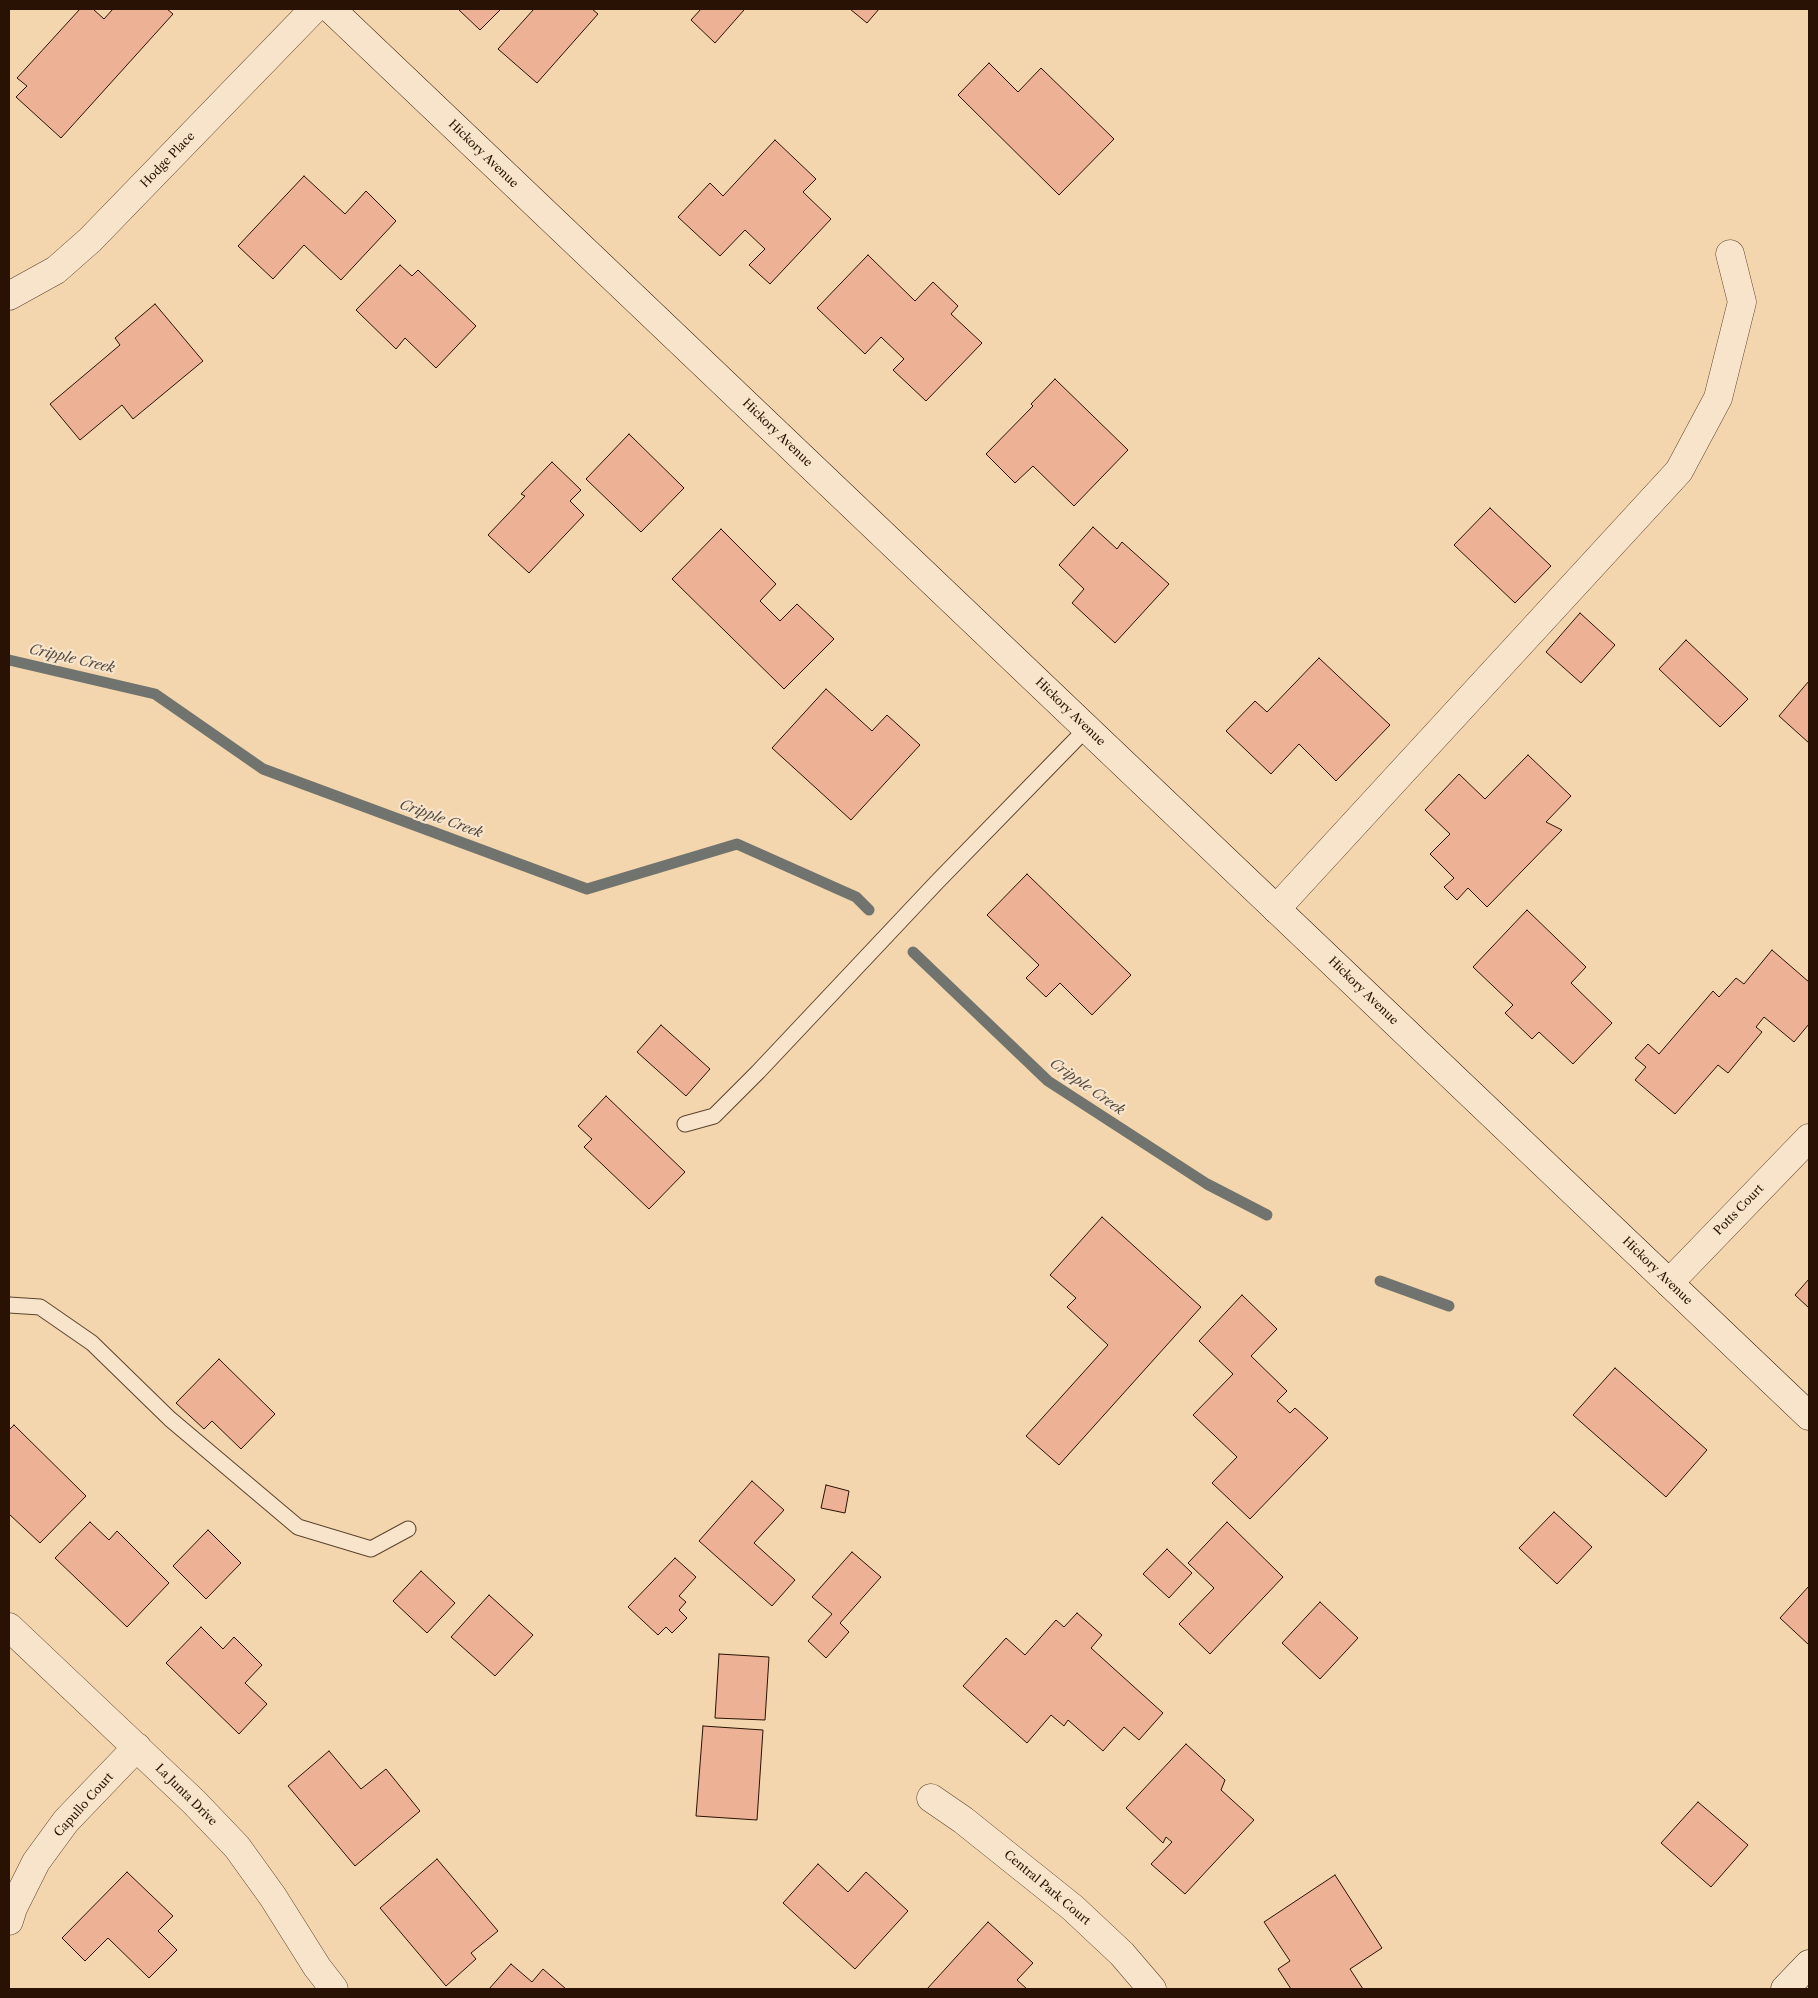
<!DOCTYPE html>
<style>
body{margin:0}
#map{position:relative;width:1818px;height:1998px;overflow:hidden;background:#f3d6ad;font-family:"Libre Caslon Text",serif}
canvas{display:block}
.frame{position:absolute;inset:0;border:10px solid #291203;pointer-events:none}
</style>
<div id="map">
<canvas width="1818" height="1998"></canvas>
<div class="frame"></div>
</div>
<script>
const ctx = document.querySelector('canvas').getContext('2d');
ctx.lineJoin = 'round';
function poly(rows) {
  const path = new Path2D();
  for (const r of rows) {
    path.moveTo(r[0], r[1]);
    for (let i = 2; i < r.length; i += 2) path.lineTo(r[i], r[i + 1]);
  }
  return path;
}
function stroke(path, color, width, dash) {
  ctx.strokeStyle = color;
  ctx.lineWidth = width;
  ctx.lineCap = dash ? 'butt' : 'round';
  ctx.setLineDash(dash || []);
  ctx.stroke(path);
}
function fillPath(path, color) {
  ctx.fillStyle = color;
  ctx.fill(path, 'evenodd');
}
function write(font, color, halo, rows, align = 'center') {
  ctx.font = font + ' "Libre Caslon Text",serif';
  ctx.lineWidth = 4.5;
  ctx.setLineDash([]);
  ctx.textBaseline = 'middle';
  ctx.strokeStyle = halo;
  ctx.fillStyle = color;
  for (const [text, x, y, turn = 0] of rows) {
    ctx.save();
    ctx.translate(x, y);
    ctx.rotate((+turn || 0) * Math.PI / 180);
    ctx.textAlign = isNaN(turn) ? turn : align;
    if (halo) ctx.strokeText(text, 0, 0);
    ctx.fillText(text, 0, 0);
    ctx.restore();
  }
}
stroke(poly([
 [9,660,155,694,263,769,587,889,737,844,856,897,869,910],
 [913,952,1048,1081,1207,1184,1267,1215],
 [1380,1281,1449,1306]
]), '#71746e', 11);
const building = poly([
 [80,9,93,9,104,19,113,9,167,9,173,14,61,138,16,97,27,86,17,78,80,9],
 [458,9,501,9,480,30,458,9],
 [534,9,592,9,598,14,537,83,498,49,534,9],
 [701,9,743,9,744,10,715,43,691,20,701,9],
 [850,9,879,9,867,23,850,9],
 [989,63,1018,92,1041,68,1114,139,1059,195,958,95,989,63],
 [775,140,816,179,803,192,831,219,770,284,749,265,765,249,745,230,720,256,678,217,710,183,723,196,775,140],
 [304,176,345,214,366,191,396,221,341,280,304,245,273,279,238,246,304,176],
 [868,255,915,301,933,282,958,306,951,314,982,343,926,401,893,370,904,359,881,337,865,354,817,308,868,255],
 [400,265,412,276,418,270,476,326,436,368,405,338,396,349,356,310,400,265],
 [155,304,203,361,133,419,122,405,80,440,50,404,120,345,115,338,155,304],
 [1055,379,1128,450,1074,506,1033,466,1015,483,986,454,1033,406,1031,404,1055,379],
 [629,434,684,488,641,532,586,479,629,434],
 [552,462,581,490,570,501,584,515,529,573,488,535,525,496,521,494,552,462],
 [1490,508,1551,566,1515,603,1454,545,1490,508],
 [1093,527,1117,549,1122,542,1169,584,1115,643,1072,603,1084,589,1059,565,1093,527],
 [721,529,776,584,760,601,780,621,797,604,834,639,784,689,672,579,721,529],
 [1580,613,1615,645,1581,683,1546,652,1580,613],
 [1686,640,1748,699,1720,727,1659,669,1686,640],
 [1319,658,1390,725,1336,781,1299,744,1271,774,1226,731,1255,701,1267,712,1319,658],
 [1809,681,1809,743,1779,716,1809,681],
 [826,689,872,731,887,715,920,745,851,820,772,748,826,689],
 [1528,755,1571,796,1546,822,1562,830,1487,907,1468,888,1457,900,1444,887,1454,878,1430,854,1450,834,1425,810,1459,774,1485,799,1528,755],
 [1027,874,1131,975,1092,1015,1060,983,1046,997,1026,978,1039,965,987,915,1027,874],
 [1527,910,1586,967,1571,983,1612,1023,1573,1064,1539,1032,1532,1039,1505,1013,1513,1005,1473,967,1527,910],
 [1772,950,1809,982,1809,1024,1794,1042,1764,1017,1756,1027,1762,1032,1728,1073,1718,1065,1675,1114,1635,1080,1646,1067,1635,1058,1648,1044,1659,1054,1713,991,1719,997,1736,978,1744,984,1772,950],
 [661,1025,710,1069,686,1096,637,1052,661,1025],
 [606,1096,685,1172,649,1209,584,1147,592,1139,578,1126,606,1096],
 [1102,1217,1201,1307,1059,1465,1026,1436,1108,1345,1067,1307,1076,1298,1050,1275,1102,1217],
 [1809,1279,1809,1308,1795,1295,1809,1279],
 [1242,1295,1277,1329,1251,1356,1287,1391,1277,1401,1290,1413,1295,1408,1328,1438,1250,1519,1212,1483,1237,1457,1193,1415,1233,1374,1199,1341,1242,1295],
 [219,1359,275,1414,241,1449,212,1421,204,1429,176,1403,219,1359],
 [1615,1368,1707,1450,1666,1497,1573,1415,1615,1368],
 [14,1425,86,1496,40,1543,9,1514,9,1430,14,1425],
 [752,1481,784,1510,754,1543,795,1580,772,1606,699,1541,752,1481],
 [826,1485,849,1491,845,1513,821,1508,826,1485],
 [1554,1512,1592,1547,1557,1584,1519,1548,1554,1512],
 [90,1522,109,1540,117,1531,169,1583,127,1627,55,1558,90,1522],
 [1227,1522,1283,1577,1210,1654,1179,1624,1214,1588,1188,1563,1227,1522],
 [208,1530,241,1563,206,1599,173,1566,208,1530],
 [1167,1549,1192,1573,1169,1598,1143,1574,1167,1549],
 [852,1552,881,1577,840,1623,849,1632,826,1658,808,1641,832,1614,812,1597,852,1552],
 [675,1558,696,1577,679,1596,686,1602,679,1610,687,1618,672,1633,666,1627,658,1635,628,1607,675,1558],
 [421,1571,455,1603,427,1633,393,1601,421,1571],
 [1809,1586,1809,1645,1780,1618,1809,1586],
 [489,1595,533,1635,495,1676,451,1637,489,1595],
 [1320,1602,1358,1638,1320,1679,1282,1643,1320,1602],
 [1077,1613,1102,1635,1091,1648,1163,1713,1139,1740,1124,1727,1103,1751,1068,1720,1064,1726,1051,1715,1027,1743,963,1686,1006,1638,1025,1655,1056,1620,1064,1627,1077,1613],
 [201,1627,223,1649,234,1637,262,1665,245,1683,267,1704,239,1734,166,1663,201,1627],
 [719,1654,769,1657,765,1720,715,1718,719,1654],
 [703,1726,763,1730,757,1820,696,1816,703,1726],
 [1186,1744,1225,1780,1221,1790,1254,1820,1185,1894,1151,1864,1172,1842,1166,1837,1163,1843,1126,1808,1186,1744],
 [329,1751,361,1789,386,1769,420,1811,355,1866,288,1786,329,1751],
 [1698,1802,1748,1845,1711,1887,1661,1843,1698,1802],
 [437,1859,498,1931,471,1953,476,1959,446,1986,380,1908,437,1859],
 [818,1864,848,1892,866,1872,908,1911,855,1969,783,1903,818,1864],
 [127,1872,173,1916,158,1931,177,1950,149,1978,108,1938,85,1961,62,1938,127,1872],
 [1335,1875,1382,1948,1350,1969,1363,1989,1291,1989,1278,1969,1290,1961,1264,1922,1335,1875],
 [988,1922,1033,1963,1017,1980,1027,1989,927,1989,988,1922],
 [511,1964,532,1982,543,1969,566,1989,489,1989,511,1964]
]);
fillPath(building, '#edb196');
stroke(building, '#291203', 1);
const lane = poly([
 [685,1124,714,1116,758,1072,937,882,1087,728],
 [9,1305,40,1307,92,1343,170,1419,298,1527,371,1549,408,1529]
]);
const street = poly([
 [9,296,56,270,90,240,314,9],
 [1276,909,1679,471,1718,398,1742,302,1730,254],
 [1669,1283,1809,1138],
 [9,1627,194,1802,237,1847,273,1897,317,1967,334,1989],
 [931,1798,963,1820,1073,1908,1122,1954,1152,1989],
 [9,1921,13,1908,36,1862,66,1821,137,1747]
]);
const secondary = poly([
 [331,9,1809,1416],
 [1785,1989,1809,1964]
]);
stroke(lane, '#5c432e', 17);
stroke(street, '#5c432e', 29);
stroke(secondary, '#291203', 29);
stroke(lane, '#f7e4ca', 15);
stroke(street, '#f7e4ca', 28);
stroke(secondary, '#f7e4ca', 28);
write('12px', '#291203', '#f7e4ca', [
 ["Hickory Avenue",483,154,44],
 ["Hodge Place",168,160,-46],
 ["Hickory Avenue",777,433,44],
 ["Hickory Avenue",1070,712,44],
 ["Hickory Avenue",1363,991,44],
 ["Potts Court",1739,1210,-46],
 ["Hickory Avenue",1657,1271,44],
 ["La Junta Drive",186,1795,45],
 ["Capullo Court",84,1805,-48],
 ["Central Park Court",1047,1888,40]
]);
write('italic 14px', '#534b42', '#f7e4ca', [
 ["Cripple Creek",72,659,13],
 ["Cripple Creek",441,819,20],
 ["Cripple Creek",1087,1087,35]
]);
</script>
